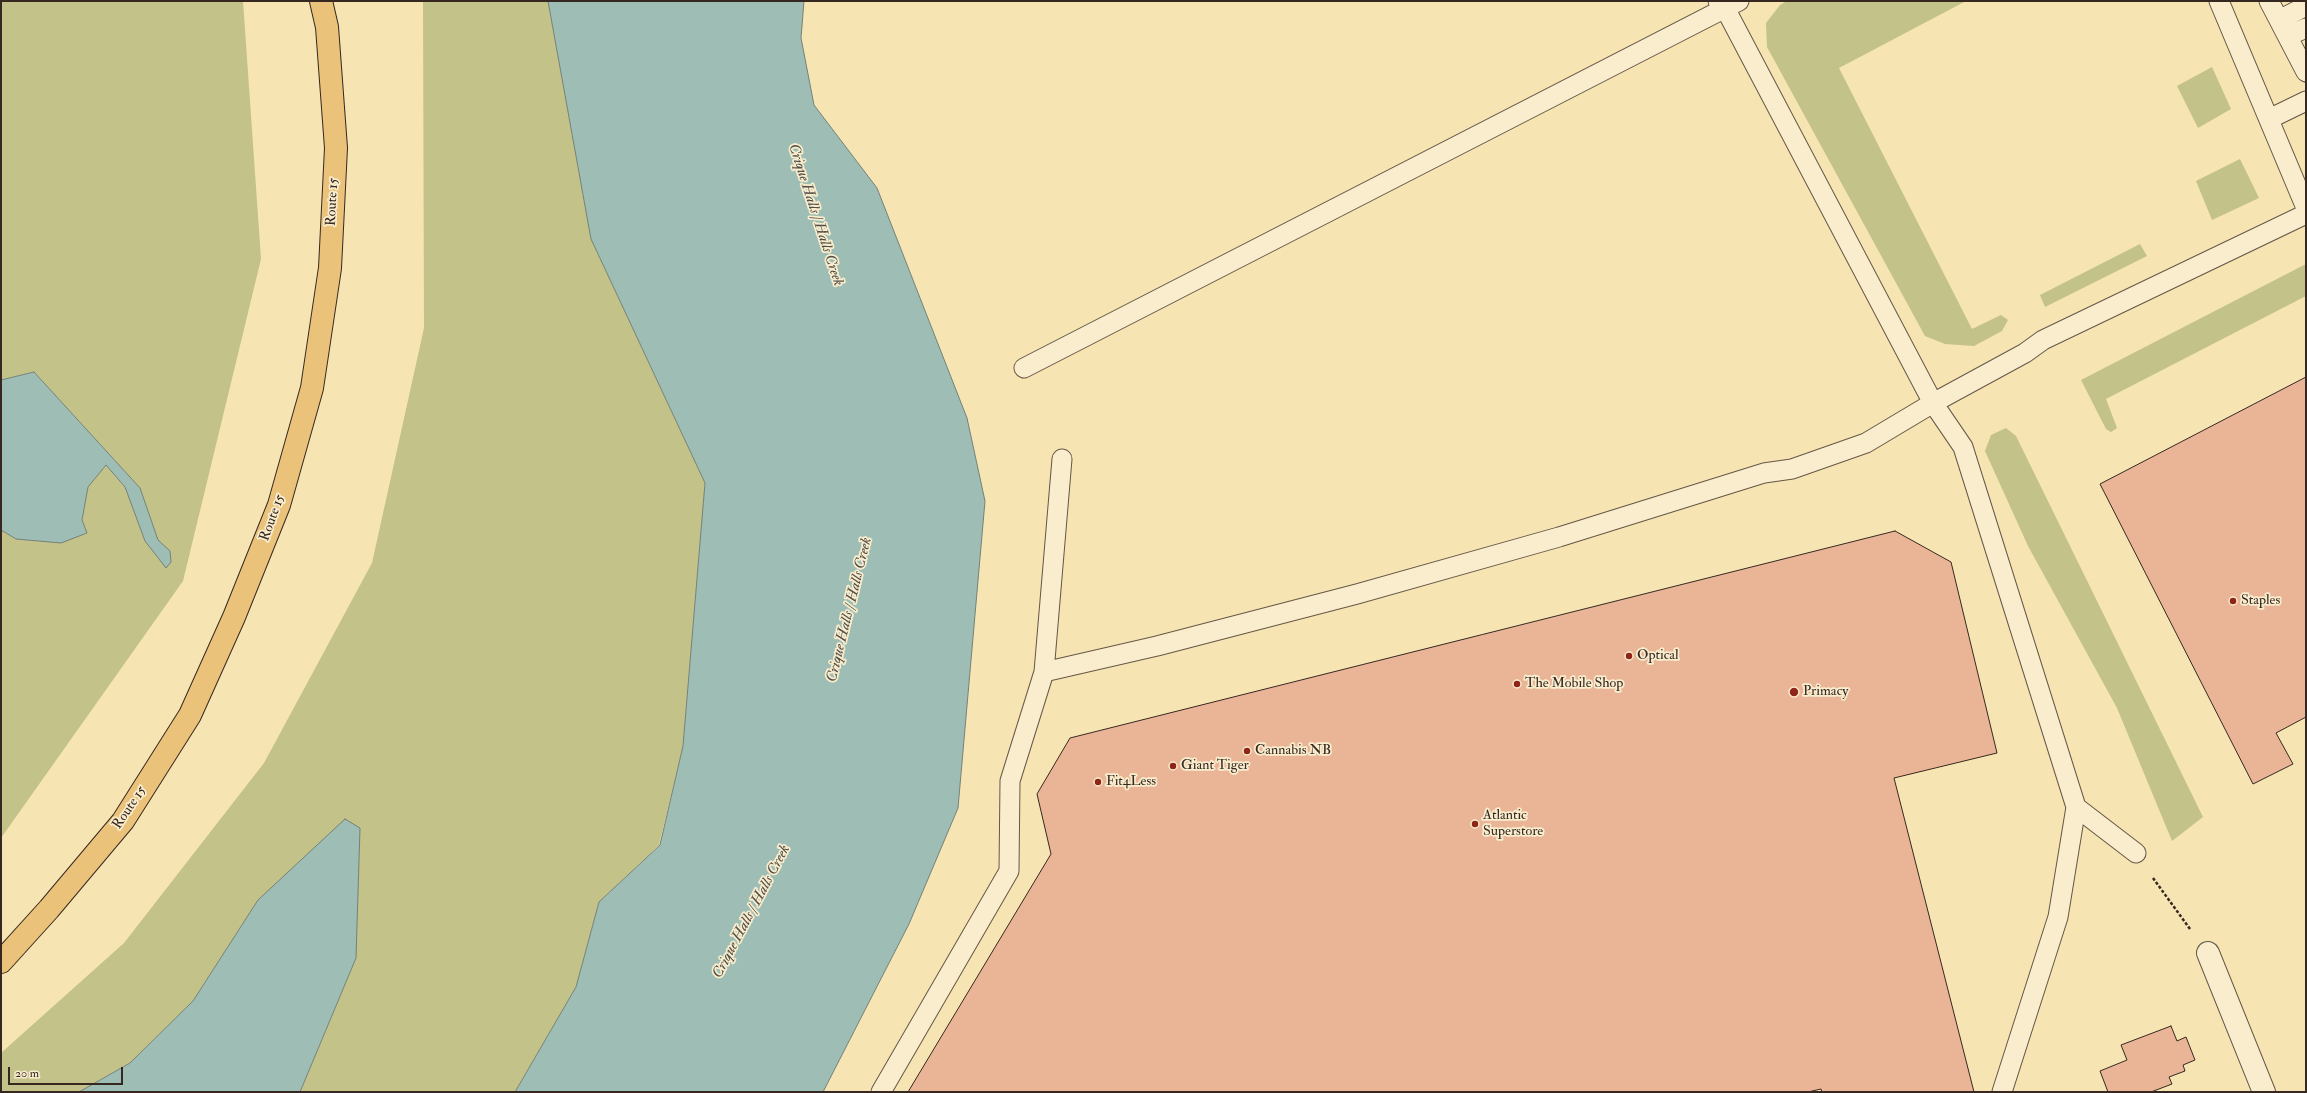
<!DOCTYPE html>
<style>
body{margin:0}
#map{position:relative;width:2307px;height:1093px;overflow:hidden;background:#f6e4b3;font-family:"IM FELL Double Pica",serif}
canvas{display:block}
.frame{position:absolute;inset:0;border:2px solid #362821;pointer-events:none}
.scale{position:absolute;left:8px;top:1067px;width:115px;height:18px;box-sizing:border-box;border:2px solid #362821;border-top:0;padding-left:5px;font-size:12px;line-height:14px;white-space:nowrap;color:#362821;-webkit-text-stroke:3px #f9edce;paint-order:stroke}
</style>
<div id="map">
<canvas width="2307" height="1093"></canvas>
<div class="frame"></div>
<div class="scale">20 m</div>
</div>
<script>
const ctx = document.querySelector('canvas').getContext('2d');
ctx.lineJoin = 'round';
function fillPath(path, color) {
  ctx.fillStyle = color;
  ctx.fill(path, 'evenodd');
}
function poly(rows) {
  const path = new Path2D();
  for (const r of rows) {
    path.moveTo(r[0], r[1]);
    for (let i = 2; i < r.length; i += 2) path.lineTo(r[i], r[i + 1]);
  }
  return path;
}
function stroke(path, color, width, dash) {
  ctx.strokeStyle = color;
  ctx.lineWidth = width;
  ctx.lineCap = dash ? 'butt' : 'round';
  ctx.setLineDash(dash || []);
  ctx.stroke(path);
}
function write(font, color, halo, rows, align = 'center') {
  ctx.font = font + ' "IM FELL Double Pica",serif';
  ctx.lineWidth = 3.5;
  ctx.setLineDash([]);
  ctx.textBaseline = 'middle';
  ctx.strokeStyle = halo;
  ctx.fillStyle = color;
  for (const [text, x, y, turn = 0] of rows) {
    ctx.save();
    ctx.translate(x, y);
    ctx.rotate((+turn || 0) * Math.PI / 180);
    ctx.textAlign = isNaN(turn) ? turn : align;
    if (halo) ctx.strokeText(text, 0, 0);
    ctx.fillText(text, 0, 0);
    ctx.restore();
  }
}
fillPath(poly([
 [1,1,243,1,261,259,183,581,1,838,1,530,16,539,87,533,82,521,88,487,106,465,125,487,145,541,166,567,171,562,170,551,158,541,140,488,34,372,1,380],
 [423,1,548,1,591,239,705,483,683,746,659,845,599,902,576,987,515,1092,300,1092,356,958,258,900,193,1001,130,1063,79,1092,1,1092,1,1053,124,943,264,763,372,563,424,328],
 [1787,1,1966,1,1839,68,1972,329,2001,315,2008,320,2002,331,1974,346,1945,344,1925,336,1767,47,1766,23,1780,5],
 [2212,67,2231,109,2198,128,2177,86],
 [2240,159,2259,198,2212,220,2196,181],
 [2140,244,2147,256,2045,307,2040,295],
 [2306,264,2306,296,2106,399,2117,428,2111,432,2106,429,2081,380],
 [2006,428,2016,436,2203,817,2172,841,2117,708,2028,546,1985,451,1991,435]
]), '#c2c289');
const water = poly([
 [548,1,804,1,801,38,814,105,877,188,967,418,985,501,958,808,909,924,823,1092,515,1092,576,987,599,902,660,845,683,746,705,483,591,239,548,1],
 [34,372,140,488,158,540,170,551,171,562,166,568,145,541,125,487,106,465,88,487,82,520,87,533,61,543,16,539,1,530,1,380,34,372],
 [345,819,360,828,356,958,300,1092,79,1092,130,1063,193,1001,258,900,345,819]
]);
fillPath(water, '#9ebdb4');
stroke(water, '#748179', 1);
const building = poly([
 [2306,377,2306,717,2276,733,2293,764,2253,784,2100,484,2306,377],
 [1895,531,1951,562,1997,753,1894,778,1974,1092,1822,1092,1821,1089,1808,1092,908,1092,1051,854,1037,794,1070,738,1895,531],
 [2171,1026,2177,1041,2186,1037,2195,1060,2183,1065,2185,1071,2169,1077,2172,1084,2151,1092,2108,1092,2100,1071,2127,1060,2121,1045,2171,1026]
]);
fillPath(building, '#eab597');
stroke(building, '#362821', 1);
const service = poly([
 [1718,1,1725,8,1933,403,2025,353,2043,340,2306,214],
 [2219,1,2306,208],
 [2269,1,2306,72],
 [2279,20,2306,6],
 [2288,36,2306,28],
 [2269,119,2306,101],
 [1024,368,1739,1],
 [1044,672,1157,646,1357,594,1559,537,1764,473,1792,469,1866,443,1933,403,1963,447,2076,807,2058,917,2002,1092],
 [2076,807,2136,853],
 [881,1092,1009,871,1010,781,1044,672,1062,459]
]);
const minor = poly([
 [2208,953,2264,1092]
]);
const trunk = poly([
 [1,962,49,909,123,821,190,715,234,617,279,505,312,388,330,268,336,148,327,27,321,1]
]);
stroke(service, '#665746', 21);
stroke(minor, '#665746', 24);
stroke(trunk, '#362821', 24);
stroke(poly([
 [2153,878,2190,929]
]), '#362821', 2.5, [3, 2]);
stroke(service, '#f9edce', 19);
stroke(minor, '#f9edce', 22);
stroke(trunk, '#ebc27a', 22);
for (const [x, y, r, color] of [
 [2233,601,4,"#8f2418"],
 [1629,656,4,"#8f2418"],
 [1517,684,4,"#8f2418"],
 [1794,692,5,"#8f2418"],
 [1247,751,4,"#8f2418"],
 [1173,766,4,"#8f2418"],
 [1098,782,4,"#8f2418"],
 [1475,824,4,"#8f2418"]
]) {
  const dot = new Path2D();
  dot.arc(x, y, r, 0, 2 * Math.PI);
  ctx.fillStyle = color;
  ctx.fill(dot);
  stroke(dot, '#f9edce', 1.5);
}
write('14px', '#362821', '#f9edce', [
 ["Route 15",333,202,-87],
 ["Route 15",273,518,-70],
 ["Route 15",130,808,-56]
]);
write('14px', '#362821', '#f9edce', [
 ["Staples",2241,601],
 ["Optical",1637,656],
 ["The Mobile Shop",1525,684],
 ["Primacy",1803,692],
 ["Cannabis NB",1255,751],
 ["Giant Tiger",1181,766],
 ["Fit4Less",1106,782],
 ["Atlantic",1483,816],
 ["Superstore",1483,832]
], 'left');
write('italic 15px', '#504d46', '#f9edce', [
 ["Crique Halls / Halls Creek",815,215,72],
 ["Crique Halls / Halls Creek",850,610,-76],
 ["Crique Halls / Halls Creek",752,912,-62]
]);
</script>
